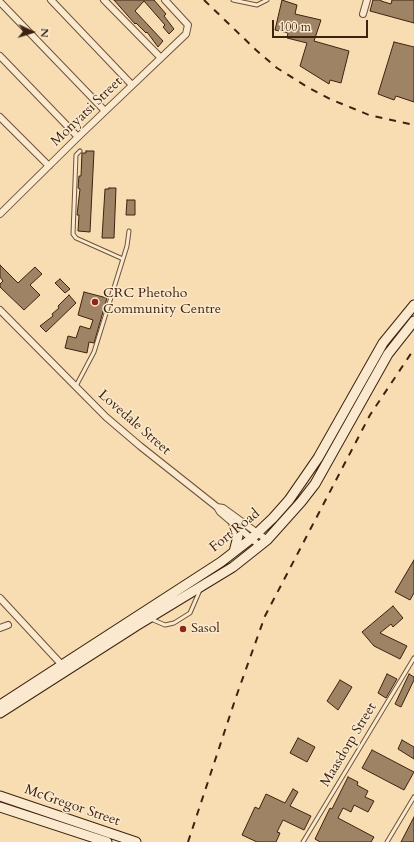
<!DOCTYPE html>
<style>
body{margin:0}
#map{position:relative;width:414px;height:842px;overflow:hidden;background:#f8ddb3;font-family:Cardo,serif}
canvas{display:block}
.north{position:absolute;left:12px;top:12px;width:40px;height:40px;-webkit-text-stroke:3px #fae9ce;paint-order:stroke;rotate:94deg;font-size:11px;font-weight:700;line-height:16px;text-align:center;color:#3d230f}
.north::after{content:'';display:block;margin:auto;width:14px;height:18px;background:#3d230f;clip-path:polygon(50% 0,100% 100%,50% 72%,0 100%)}
.scale{position:absolute;left:272px;top:20px;width:96px;height:18px;box-sizing:border-box;border:2px solid #3d230f;border-top:0;padding-left:5px;font-size:12px;line-height:14px;white-space:nowrap;color:#3d230f;-webkit-text-stroke:3px #fae9ce;paint-order:stroke}
</style>
<div id="map">
<canvas width="414" height="842"></canvas>
<div class="north">N</div>
<div class="scale">100 m</div>
</div>
<script>
const ctx = document.querySelector('canvas').getContext('2d');
ctx.lineJoin = 'round';
function fillPath(path, color) {
  ctx.fillStyle = color;
  ctx.fill(path, 'evenodd');
}
function poly(rows) {
  const path = new Path2D();
  for (const r of rows) {
    path.moveTo(r[0], r[1]);
    for (let i = 2; i < r.length; i += 2) path.lineTo(r[i], r[i + 1]);
  }
  return path;
}
function stroke(path, color, width, dash) {
  ctx.strokeStyle = color;
  ctx.lineWidth = width;
  ctx.lineCap = dash ? 'butt' : 'round';
  ctx.setLineDash(dash || []);
  ctx.stroke(path);
}
function write(font, color, halo, rows, align = 'center') {
  ctx.font = font + ' Cardo,serif';
  ctx.lineWidth = 3;
  ctx.setLineDash([]);
  ctx.textBaseline = 'middle';
  ctx.strokeStyle = halo;
  ctx.fillStyle = color;
  for (const [text, x, y, turn = 0] of rows) {
    ctx.save();
    ctx.translate(x, y);
    ctx.rotate((+turn || 0) * Math.PI / 180);
    ctx.textAlign = isNaN(turn) ? turn : align;
    if (halo) ctx.strokeText(text, 0, 0);
    ctx.fillText(text, 0, 0);
    ctx.restore();
  }
}
const building = poly([
 [114,0,154,0,166,14,164,16,174,29,169,34,163,27,165,25,144,1,135,11,163,41,158,47,147,32,146,33,136,23,135,24,114,0],
 [282,0,297,5,295,14,321,20,314,41,349,51,341,83,330,80,329,84,300,66,307,43,287,38,288,33,275,30,282,0],
 [373,0,381,0,381,1,391,4,392,0,414,0,414,23,370,11,373,0],
 [394,42,414,47,414,102,396,96,394,100,378,94,394,42],
 [86,151,94,151,90,232,78,231,79,215,77,215,80,189,78,188,79,176,81,176,82,153,86,153,86,151],
 [109,188,116,188,114,238,102,238,105,189,109,189,109,188],
 [127,200,135,200,135,215,126,215,127,200],
 [0,265,18,283,35,267,42,274,30,285,40,295,24,310,0,287,0,284,3,281,0,277,0,265],
 [60,279,70,289,65,293,55,283,60,279],
 [84,292,107,298,94,343,89,342,87,353,65,348,68,336,76,338,80,326,90,329,93,320,78,315,84,292],
 [69,295,76,303,46,332,40,326,53,316,52,314,59,308,58,306,69,295],
 [414,560,414,593,410,600,395,592,414,560],
 [393,606,403,618,393,627,391,624,380,633,407,646,400,659,374,646,362,632,393,606],
 [387,674,397,679,386,698,378,693,387,674],
 [409,674,414,677,414,680,401,707,395,704,409,674],
 [340,680,352,687,338,710,327,701,340,680],
 [298,738,315,747,307,762,290,753,298,738],
 [402,740,414,747,414,759,398,749,402,740],
 [372,750,414,772,404,790,362,768,372,750],
 [348,777,358,782,357,785,368,791,365,797,374,801,368,812,354,805,351,812,343,808,338,818,374,837,371,842,320,842,315,839,330,808,332,809,348,777],
 [293,789,298,792,290,806,311,816,304,830,283,820,277,832,280,833,276,842,257,842,242,835,255,807,259,809,266,794,285,803,293,789],
 [414,817,414,842,401,842,414,817]
]);
fillPath(building, '#9e8464');
stroke(building, '#3d230f', 1);
const service = poly([
 [233,0,257,5,267,0],
 [80,151,76,155,73,234,76,238,123,259],
 [76,386,94,352,127,246,129,231],
 [151,619,165,625,174,623,190,613,200,590],
 [303,842,414,658],
 [387,842,414,797]
]);
const minor = poly([
 [51,0,132,85],
 [104,0,161,58],
 [0,2,105,111],
 [363,14,367,0],
 [0,56,78,137],
 [0,117,49,166],
 [0,214,78,137,186,34,188,25,165,0],
 [0,310,106,417,140,446,217,507,220,512,260,546],
 [217,507,223,508,267,540],
 [0,598,62,665],
 [0,628,8,625]
]);
const secondary = poly([
 [234,524,238,536,234,552],
 [0,705,221,562,252,538,273,518,289,500,318,458,383,343,414,305],
 [0,713,136,626,233,567,267,540,301,502,315,484,388,354,414,321],
 [0,796,136,842],
 [0,807,107,842]
]);
stroke(service, '#6c5238', 5);
stroke(minor, '#6c5238', 8);
stroke(secondary, '#3d230f', 11);
stroke(service, '#fae9ce', 3);
stroke(minor, '#fae9ce', 6);
stroke(secondary, '#fae9ce', 9);
stroke(poly([
 [204,0,256,50,277,68,309,88,330,99,369,115,414,125],
 [188,842,236,697,265,616,370,415,414,349]
]), '#3d230f', 2, [7, 7]);
for (const [x, y, r, color] of [
 [95,302,4,"#8f2418"],
 [183,629,4,"#8f2418"]
]) {
  const dot = new Path2D();
  dot.arc(x, y, r, 0, 2 * Math.PI);
  ctx.fillStyle = color;
  ctx.fill(dot);
  stroke(dot, '#fae9ce', 1.5);
}
write('14px', '#3d230f', '#fae9ce', [
 ["Monyatsi Street",87,112,-44],
 ["Lovedale Street",134,423,41],
 ["Fort Road",235,531,-39],
 ["Maasdorp Street",349,745,-59],
 ["McGregor Street",72,806,19]
]);
write('14px', '#3d230f', '#fae9ce', [
 ["CRC Phetoho",103,294],
 ["Community Centre",103,310],
 ["Sasol",191,629]
], 'left');
</script>
